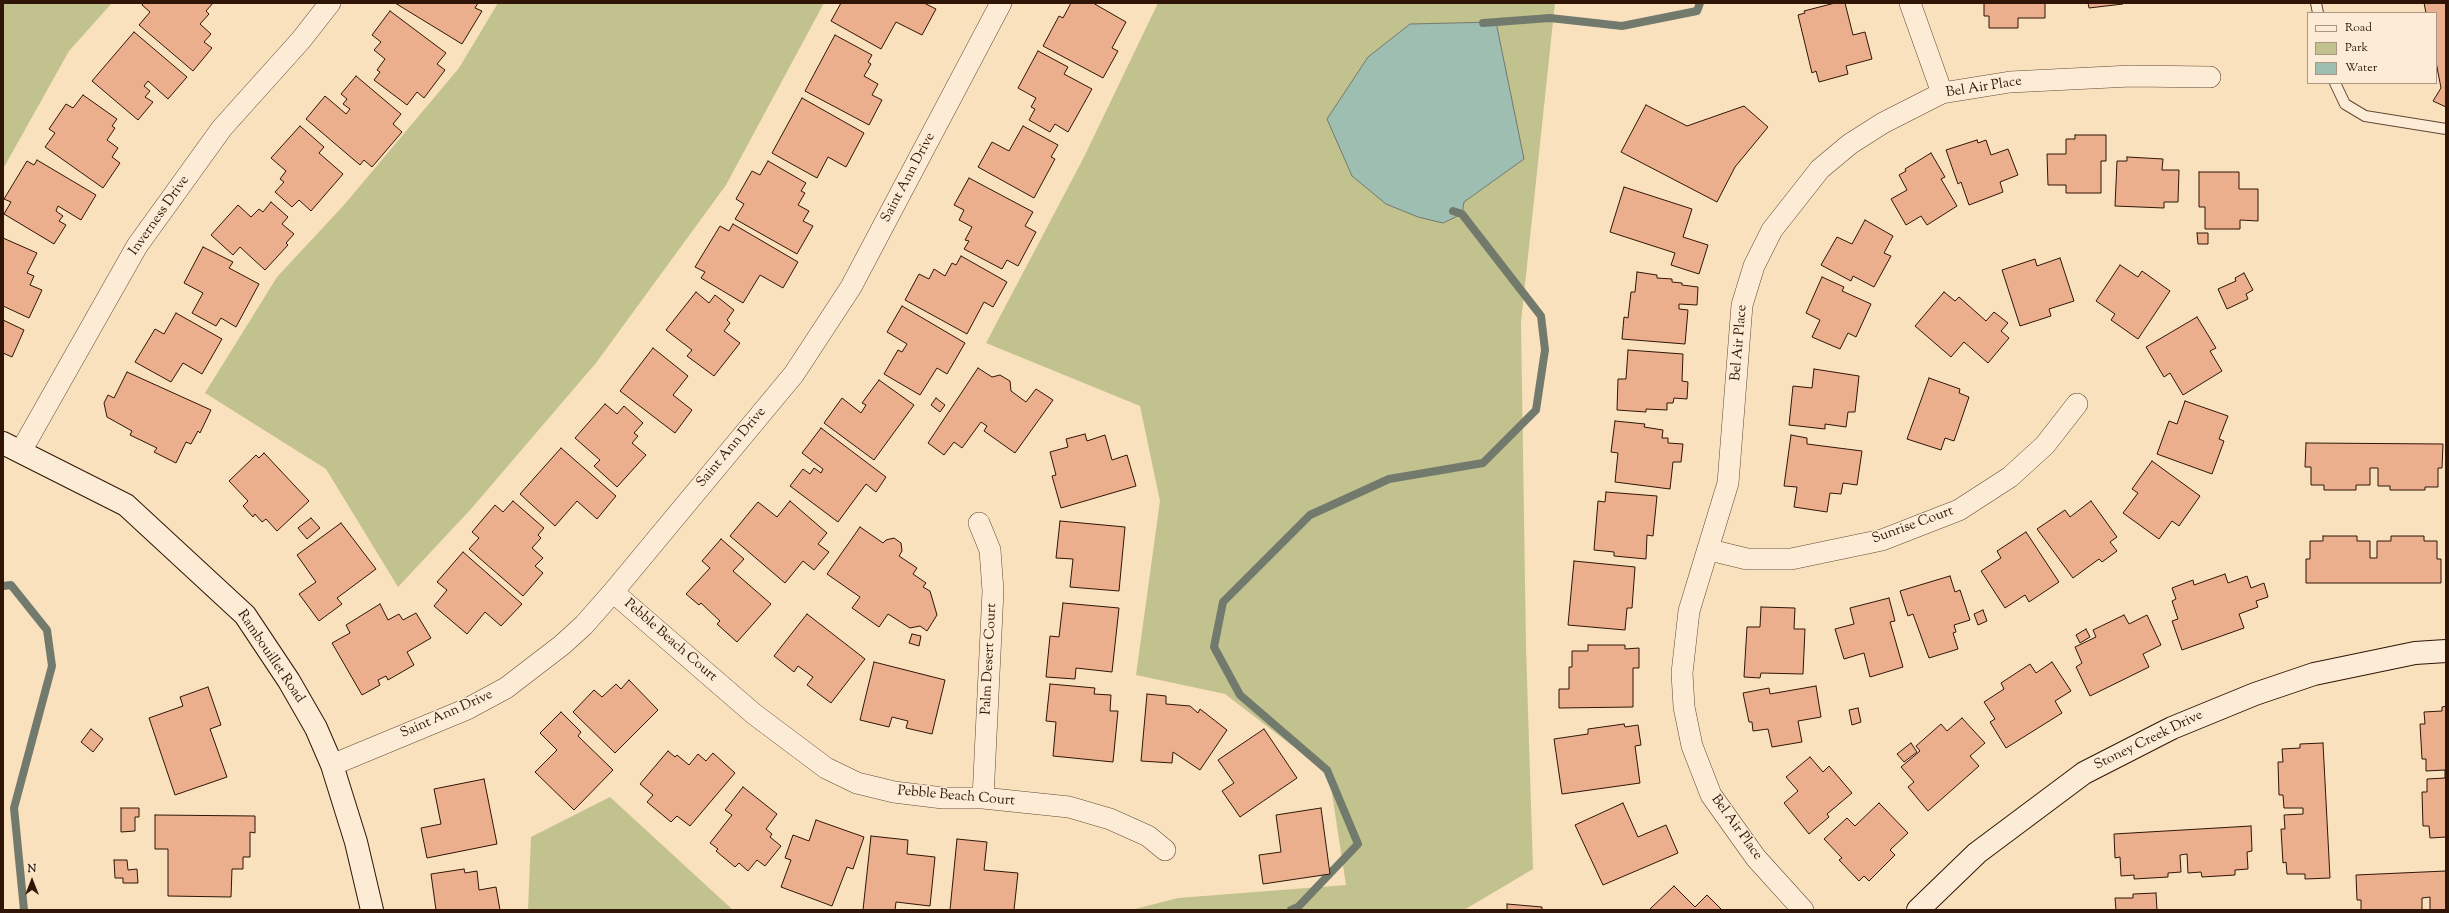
<!DOCTYPE html>
<style>
body{margin:0}
#map{position:relative;width:2449px;height:913px;overflow:hidden;background:#fae1be;font-family:"Sorts Mill Goudy",serif}
canvas{display:block}
.frame{position:absolute;inset:0;border:4px solid #301506;pointer-events:none}
.legend{position:absolute;left:2307px;top:12px;width:130px;height:72px;box-sizing:border-box;background:#fcecd5;border:1px solid #aa9682;margin:0;padding:5px 7px;list-style:none;font-size:12px;color:#301506}
.legend li{display:flex;align-items:center;gap:8px;height:20px}
.legend b{width:20px;border:1px solid #aa9682}
.north{position:absolute;left:12px;top:861px;width:40px;height:40px;-webkit-text-stroke:3px #fcecd5;paint-order:stroke;rotate:0deg;font-size:11px;font-weight:700;line-height:16px;text-align:center;color:#301506}
.north::after{content:'';display:block;margin:auto;width:14px;height:18px;background:#301506;clip-path:polygon(50% 0,100% 100%,50% 72%,0 100%)}
</style>
<div id="map">
<canvas width="2449" height="913"></canvas>
<div class="frame"></div>
<ul class="legend">
<li><b style="height:5px;background:#fcecd5"></b>Road</li>
<li><b style="height:11px;background:#c2c28e"></b>Park</li>
<li><b style="height:11px;background:#9ebeb2"></b>Water</li>
</ul>
<div class="north">N</div>
</div>
<script>
const ctx = document.querySelector('canvas').getContext('2d');
ctx.lineJoin = 'round';
function fillPath(path, color) {
  ctx.fillStyle = color;
  ctx.fill(path, 'evenodd');
}
function poly(rows) {
  const path = new Path2D();
  for (const r of rows) {
    path.moveTo(r[0], r[1]);
    for (let i = 2; i < r.length; i += 2) path.lineTo(r[i], r[i + 1]);
  }
  return path;
}
function stroke(path, color, width, dash) {
  ctx.strokeStyle = color;
  ctx.lineWidth = width;
  ctx.lineCap = dash ? 'butt' : 'round';
  ctx.setLineDash(dash || []);
  ctx.stroke(path);
}
function write(font, color, halo, rows, align = 'center') {
  ctx.font = font + ' "Sorts Mill Goudy",serif';
  ctx.lineWidth = 3;
  ctx.setLineDash([]);
  ctx.textBaseline = 'middle';
  ctx.strokeStyle = halo;
  ctx.fillStyle = color;
  for (const [text, x, y, turn = 0] of rows) {
    ctx.save();
    ctx.translate(x, y);
    ctx.rotate((+turn || 0) * Math.PI / 180);
    ctx.textAlign = isNaN(turn) ? turn : align;
    if (halo) ctx.strokeText(text, 0, 0);
    ctx.fillText(text, 0, 0);
    ctx.restore();
  }
}
fillPath(poly([
 [3,3,112,3,69,51,3,169],
 [498,3,824,3,726,185,596,363,471,509,398,587,326,469,205,393,277,277,344,205,459,68],
 [1158,3,1555,3,1521,322,1526,647,1533,869,1464,910,1131,910,1178,898,1346,885,1329,774,1225,694,1136,675,1160,501,1140,406,986,343,1083,159],
 [610,797,709,888,733,910,528,910,531,837]
]), '#c2c28e');
const water = poly([
 [1496,22,1524,159,1464,202,1462,214,1443,223,1418,217,1386,204,1352,176,1327,119,1368,57,1410,24,1496,22]
]);
fillPath(water, '#9ebeb2');
stroke(water, '#727a6d', 1);
stroke(poly([
 [1483,23,1550,18,1622,26,1697,11,1700,3],
 [3,586,11,585,47,630,52,666,14,808,24,910],
 [1291,910,1298,907,1358,844,1327,770,1240,695,1214,647,1223,602,1310,515,1389,479,1483,463,1536,410,1545,350,1541,316,1462,214,1453,211]
]), '#727a6d', 8);
const building = poly([
 [143,3,213,3,206,11,209,14,200,24,211,34,204,42,212,48,193,71,139,25,150,12,142,5,143,3],
 [395,3,478,3,475,8,482,11,462,44,395,3],
 [841,3,924,3,936,9,922,35,896,22,881,49,831,21,841,3],
 [1071,3,1093,3,1126,22,1112,48,1118,51,1103,78,1043,46,1059,16,1063,18,1071,3],
 [1835,3,1845,3,1853,35,1865,32,1872,59,1846,66,1848,74,1819,82,1816,71,1812,73,1798,15,1805,13,1804,11,1835,3],
 [1984,3,2045,3,2045,18,2018,18,2018,28,1989,28,1989,16,1984,16,1984,3],
 [2088,3,2123,3,2123,4,2089,8,2088,3],
 [2424,3,2446,3,2446,107,2433,101,2441,88,2436,62,2436,13,2426,13,2424,3],
 [390,11,446,53,437,64,445,70,424,98,417,92,407,105,374,80,380,72,377,70,385,59,374,50,381,42,372,35,390,11],
 [134,32,187,77,168,99,148,81,144,86,150,91,145,97,153,102,138,120,92,81,134,32],
 [835,35,872,55,868,62,871,64,864,76,878,84,872,95,882,100,869,125,805,91,835,35],
 [1038,51,1068,67,1064,74,1092,89,1068,132,1055,124,1050,132,1029,120,1035,109,1031,107,1036,98,1018,88,1038,51],
 [356,76,401,114,393,124,402,132,372,167,364,160,360,165,306,119,325,96,346,114,350,109,343,104,347,99,341,94,356,76],
 [83,95,117,119,112,126,115,128,107,140,118,148,112,157,120,163,103,188,45,147,55,133,49,129,66,104,73,108,83,95],
 [802,98,864,133,846,167,828,157,817,178,772,153,802,98],
 [1646,105,1687,126,1744,106,1768,127,1735,167,1717,202,1621,152,1646,105],
 [300,126,324,147,319,153,343,174,311,211,299,200,292,207,275,192,284,182,280,179,286,171,271,158,300,126],
 [1023,126,1058,145,1051,157,1055,159,1034,198,978,167,992,142,1009,151,1023,126],
 [2075,135,2106,135,2106,161,2101,161,2101,193,2066,193,2066,185,2048,185,2047,154,2066,154,2066,139,2075,139,2075,135],
 [1977,140,1978,143,1986,140,1991,155,2008,149,2018,175,2000,182,2003,192,1969,205,1961,182,1958,184,1946,150,1977,140],
 [1931,153,1945,177,1941,179,1957,206,1927,225,1921,216,1906,225,1891,199,1907,190,1899,175,1906,171,1905,169,1931,153],
 [2127,157,2163,159,2162,170,2179,170,2178,202,2164,202,2164,208,2115,206,2117,161,2127,161,2127,157],
 [37,160,96,195,81,220,58,206,56,211,63,216,59,221,66,225,54,244,4,214,11,202,4,199,27,161,34,165,37,160],
 [768,161,806,183,801,191,805,193,798,205,809,211,803,221,813,226,797,254,735,219,744,204,736,199,752,171,760,175,768,161],
 [2199,172,2239,172,2239,189,2258,189,2258,221,2240,220,2240,229,2205,229,2205,207,2199,207,2199,172],
 [969,178,1033,212,1025,226,1036,232,1018,266,1007,260,1002,269,964,249,969,241,965,240,972,227,959,220,964,210,954,205,969,178],
 [1624,187,1692,209,1683,237,1708,245,1699,274,1671,265,1675,253,1610,232,1624,187],
 [271,202,288,217,282,224,294,234,286,243,288,245,265,270,240,247,233,255,211,235,238,205,251,217,259,209,263,212,271,202],
 [1865,220,1893,236,1884,253,1891,256,1874,287,1853,276,1851,281,1821,265,1837,237,1852,244,1865,220],
 [733,224,798,262,783,288,760,275,743,303,701,278,705,272,695,267,720,226,729,231,733,224],
 [2197,233,2208,233,2208,244,2198,244,2197,233],
 [3,238,37,253,27,273,34,276,30,285,42,290,29,318,3,306,3,238],
 [203,247,233,262,229,268,259,284,236,327,221,318,216,326,192,313,203,293,184,283,203,247],
 [961,256,1007,282,993,307,984,302,967,334,905,300,919,274,929,279,934,269,945,276,952,263,956,265,961,256],
 [2060,258,2074,301,2049,309,2051,316,2020,326,2002,270,2035,259,2037,266,2060,258],
 [2120,265,2138,277,2142,271,2170,291,2138,339,2111,320,2115,314,2096,301,2120,265],
 [1637,272,1657,275,1657,278,1672,279,1672,282,1682,283,1682,285,1698,287,1697,305,1679,304,1679,309,1688,310,1685,344,1622,339,1624,317,1628,318,1631,292,1635,292,1637,272],
 [2244,273,2253,290,2246,294,2248,299,2227,309,2218,289,2236,281,2235,278,2244,273],
 [1822,277,1844,287,1842,291,1871,304,1856,337,1848,333,1840,349,1812,337,1820,320,1806,313,1822,277],
 [696,292,709,303,715,295,734,310,727,320,730,323,724,331,740,343,714,376,687,356,692,350,666,330,696,292],
 [1944,292,1955,301,1959,297,1986,321,1994,312,2008,323,2001,331,2009,338,1988,363,1964,342,1951,357,1915,326,1944,292],
 [902,306,965,343,947,374,937,368,920,395,884,374,898,350,902,352,907,344,887,332,902,306],
 [176,313,222,339,202,374,183,363,171,382,135,362,155,329,164,334,176,313],
 [2197,317,2216,348,2210,351,2222,371,2183,395,2170,373,2164,377,2146,347,2197,317],
 [3,320,24,330,12,357,3,353,3,320],
 [653,348,688,376,673,395,692,410,675,433,620,391,653,348],
 [1628,350,1683,354,1682,381,1688,382,1687,399,1674,398,1673,403,1667,403,1667,410,1646,409,1646,412,1617,410,1618,379,1626,379,1628,350],
 [978,368,992,377,1000,375,1010,381,1011,391,1026,402,1036,389,1053,400,1015,453,984,431,987,426,981,422,962,448,954,442,944,455,928,443,978,368],
 [1814,369,1859,376,1855,412,1848,412,1846,427,1825,424,1825,429,1789,425,1793,386,1812,388,1814,369],
 [127,372,211,410,200,433,198,431,191,444,186,442,176,463,154,452,157,448,130,435,132,431,107,417,104,403,108,395,114,398,127,372],
 [1929,378,1960,389,1959,393,1969,397,1954,441,1945,438,1941,450,1907,439,1929,378],
 [879,380,914,405,874,460,824,423,842,398,861,413,866,405,862,403,879,380],
 [936,398,945,405,940,412,931,405,936,398],
 [2185,401,2228,416,2219,439,2224,441,2212,474,2157,454,2169,421,2177,424,2185,401],
 [605,404,617,414,624,406,643,423,634,433,638,436,632,443,646,455,617,487,594,466,600,460,575,438,605,404],
 [1615,421,1645,424,1644,427,1663,430,1662,438,1668,438,1668,443,1683,444,1681,462,1673,462,1670,489,1615,482,1618,453,1611,452,1615,421],
 [821,428,886,477,876,492,866,484,838,522,790,486,803,469,810,474,814,468,821,473,823,469,802,453,821,428],
 [1085,434,1087,441,1105,435,1112,460,1127,455,1136,486,1061,508,1052,476,1056,475,1050,452,1068,447,1066,439,1085,434],
 [1791,435,1807,438,1807,444,1862,451,1857,485,1843,483,1841,494,1830,493,1827,512,1794,507,1797,487,1784,486,1791,435],
 [2306,443,2443,444,2442,468,2438,468,2438,487,2425,487,2425,490,2390,490,2390,486,2378,486,2378,468,2370,468,2370,485,2356,485,2356,490,2324,490,2324,485,2311,485,2311,467,2305,467,2306,443],
 [561,448,616,496,597,519,577,501,555,526,520,494,561,448],
 [264,453,309,501,277,531,266,519,262,522,255,514,253,517,243,506,248,501,229,481,256,455,259,458,264,453],
 [2152,461,2200,496,2179,526,2172,521,2159,539,2123,513,2138,493,2132,489,2152,461],
 [1606,492,1657,496,1653,536,1647,535,1646,559,1614,556,1614,552,1594,550,1598,501,1605,502,1606,492],
 [513,501,544,528,538,535,541,538,532,548,543,558,535,566,543,573,523,596,469,549,479,538,472,532,495,505,503,512,513,501],
 [790,501,827,533,818,544,829,552,814,570,803,561,785,583,730,536,758,502,777,517,790,501],
 [2091,501,2117,537,2110,542,2117,551,2102,562,2099,559,2073,578,2037,529,2065,510,2070,517,2091,501],
 [311,518,320,528,307,539,298,528,311,518],
 [1060,521,1125,527,1119,591,1070,587,1073,559,1056,558,1060,521],
 [341,523,376,569,337,598,342,604,319,621,299,594,316,582,297,555,341,523],
 [860,527,883,543,886,540,894,538,901,543,902,551,899,556,917,568,913,574,926,583,923,587,930,591,937,615,927,631,920,626,910,628,888,614,879,627,852,608,860,597,827,574,860,527],
 [2026,532,2059,582,2029,602,2025,595,2005,608,1981,571,2001,558,1997,551,2026,532],
 [2323,536,2357,536,2357,541,2370,541,2370,558,2377,558,2377,541,2391,541,2391,536,2424,536,2424,541,2437,541,2437,559,2441,559,2441,583,2306,583,2306,559,2310,559,2310,541,2323,541,2323,536],
 [721,539,744,559,733,571,771,604,737,642,717,624,720,621,701,603,699,605,686,594,710,568,702,561,721,539],
 [463,552,522,604,501,626,485,612,467,634,434,606,447,590,437,582,463,552],
 [1574,561,1635,567,1632,608,1627,608,1625,630,1568,625,1574,561],
 [2225,574,2228,583,2247,576,2251,588,2264,583,2268,597,2256,601,2258,607,2239,614,2244,628,2182,650,2172,621,2178,619,2172,601,2176,599,2172,588,2193,580,2194,585,2225,574],
 [1950,576,1955,592,1960,590,1970,620,1954,625,1956,632,1953,633,1958,649,1929,658,1913,614,1908,616,1900,591,1950,576],
 [1889,598,1895,621,1890,622,1903,667,1870,677,1864,653,1844,659,1835,629,1854,624,1850,608,1889,598],
 [1063,603,1119,608,1112,672,1076,668,1075,679,1046,677,1050,636,1059,637,1063,603],
 [380,604,388,620,399,614,403,620,416,613,431,638,407,652,414,665,388,680,386,676,378,680,380,685,362,695,332,643,350,633,346,625,380,604],
 [1761,607,1795,608,1794,629,1805,629,1803,674,1761,673,1760,678,1744,677,1747,627,1760,627,1761,607],
 [1983,610,1987,621,1978,625,1974,614,1983,610],
 [807,614,865,659,831,703,807,685,813,677,798,666,794,672,774,656,807,614],
 [2124,615,2129,624,2147,615,2161,645,2143,654,2149,667,2090,696,2076,667,2082,663,2075,647,2096,637,2093,630,2124,615],
 [2086,629,2090,637,2080,643,2076,635,2086,629],
 [912,634,921,636,919,646,909,643,912,634],
 [1588,645,1625,645,1625,649,1639,648,1639,668,1633,668,1633,707,1559,708,1559,689,1569,689,1569,667,1572,667,1572,651,1588,651,1588,645],
 [874,662,945,680,932,734,906,728,908,721,892,717,889,727,860,720,874,662],
 [2052,662,2071,691,2055,701,2062,713,2006,748,1990,722,1995,719,1984,702,2004,689,2001,683,2030,664,2036,673,2052,662],
 [629,680,658,710,615,753,573,712,594,690,602,697,616,684,621,689,629,680],
 [1050,684,1095,688,1094,694,1111,695,1110,711,1118,711,1113,762,1053,756,1056,722,1046,721,1050,684],
 [1816,686,1821,717,1798,721,1802,742,1772,747,1768,729,1753,731,1752,722,1749,722,1743,693,1769,688,1770,694,1816,686],
 [208,687,221,725,210,729,227,777,175,795,149,718,183,706,180,697,208,687],
 [1147,694,1166,696,1166,704,1190,706,1198,713,1200,709,1227,730,1200,770,1173,752,1172,763,1141,761,1147,694],
 [2446,706,2446,837,2430,838,2429,826,2423,826,2422,792,2427,792,2427,779,2445,778,2445,770,2426,771,2426,759,2422,759,2420,724,2425,724,2424,712,2442,711,2442,707,2446,706],
 [1858,708,1861,722,1852,725,1849,710,1858,708],
 [561,712,581,732,578,736,613,770,574,810,535,772,557,750,540,733,561,712],
 [1962,718,1985,743,1970,756,1979,766,1928,811,1908,787,1914,782,1901,767,1920,751,1916,746,1941,724,1947,731,1962,718],
 [1624,724,1625,727,1638,725,1641,745,1635,746,1640,783,1562,794,1554,739,1588,734,1588,729,1624,724],
 [91,729,103,739,93,752,81,742,91,729],
 [1264,729,1297,778,1240,817,1222,791,1234,783,1218,760,1264,729],
 [1911,743,1917,752,1904,762,1897,754,1911,743],
 [2323,743,2330,878,2305,879,2305,874,2287,874,2286,862,2283,863,2281,829,2285,829,2284,815,2303,814,2303,808,2284,808,2283,795,2279,795,2278,762,2283,762,2282,749,2300,748,2300,744,2323,743],
 [668,751,675,757,677,755,689,765,698,754,706,761,713,753,735,773,690,826,677,816,671,822,647,802,653,795,640,784,668,751],
 [1810,757,1823,772,1829,766,1852,793,1827,814,1829,817,1809,834,1784,803,1798,791,1786,777,1810,757],
 [484,779,497,844,427,858,421,828,441,824,434,789,484,779],
 [743,787,777,814,766,829,772,834,770,837,781,846,765,866,757,860,748,871,739,863,735,867,716,851,718,849,710,843,732,815,725,810,743,787],
 [1623,803,1638,837,1666,825,1678,853,1603,885,1575,825,1623,803],
 [1879,803,1908,833,1890,850,1895,855,1869,881,1864,876,1859,881,1839,860,1842,858,1824,839,1847,818,1855,826,1879,803],
 [121,808,139,808,139,817,135,817,135,831,121,832,121,808],
 [1321,808,1330,874,1263,884,1259,855,1281,852,1276,815,1321,808],
 [155,815,255,816,255,833,250,832,250,857,243,857,243,869,232,869,231,897,168,896,168,849,155,849,155,815],
 [816,820,864,837,853,869,847,867,832,906,781,887,791,860,785,858,793,835,809,841,816,820],
 [2251,826,2252,851,2247,852,2248,869,2235,870,2235,875,2202,877,2201,872,2188,873,2187,854,2180,855,2181,872,2168,873,2168,877,2134,879,2134,875,2121,876,2120,857,2115,858,2114,834,2251,826],
 [871,836,908,840,907,854,935,857,930,906,896,902,895,910,863,910,871,836],
 [957,839,987,842,984,870,1018,873,1014,910,950,910,957,839],
 [114,860,127,860,128,870,137,869,138,883,123,883,123,878,115,878,114,860],
 [464,869,465,873,477,871,479,890,496,887,500,910,436,910,431,874,464,869],
 [2446,871,2446,910,2430,910,2430,897,2422,898,2422,910,2361,910,2361,900,2357,900,2356,875,2446,871],
 [1674,886,1695,907,1707,895,1722,910,1649,910,1674,886],
 [2156,893,2157,910,2116,910,2115,898,2133,898,2133,894,2156,893],
 [1507,904,1542,907,1542,910,1507,910,1507,904]
]);
fillPath(building, '#ebaf8d');
stroke(building, '#301506', 1);
const lane = poly([
 [2316,3,2318,13],
 [2335,83,2345,104,2365,116,2446,129]
]);
const street = poly([
 [1910,3,1942,93],
 [21,451,137,246,222,128,301,40,330,3],
 [979,523,990,550,993,591,983,798],
 [1710,550,1747,559,1791,559,1882,540,1959,510,2010,477,2045,445,2077,404],
 [613,592,754,714,826,768,857,783,894,792,943,798,983,798,1069,807,1110,819,1148,836,1165,850],
 [332,765,467,709,506,688,562,645,584,625,613,592,794,374,851,287,1001,3],
 [1803,910,1756,858,1711,795,1692,746,1684,707,1682,673,1689,611,1728,483,1742,305,1754,266,1772,230,1820,169,1850,144,1883,123,1942,93,2010,82,2131,76,2210,77]
]);
const secondary = poly([
 [3,443,126,505,245,615,289,681,316,728,332,765,356,842,372,910],
 [1918,910,1977,853,2084,773,2172,728,2255,694,2314,674,2415,653,2446,651]
]);
stroke(lane, '#624834', 12);
stroke(street, '#624834', 22);
stroke(secondary, '#301506', 24);
stroke(lane, '#fcecd5', 10);
stroke(street, '#fcecd5', 21);
stroke(secondary, '#fcecd5', 22);
write('14px', '#301506', '#fcecd5', [
 ["Bel Air Place",1984,88,-9],
 ["Saint Ann Drive",909,178,-62],
 ["Inverness Drive",160,216,-55],
 ["Bel Air Place",1740,343,-85],
 ["Saint Ann Drive",732,448,-50],
 ["Sunrise Court",1913,526,-20],
 ["Pebble Beach Court",670,641,41],
 ["Rambouillet Road",270,657,56],
 ["Palm Desert Court",990,659,-87],
 ["Saint Ann Drive",447,715,-24],
 ["Stoney Creek Drive",2149,741,-26],
 ["Pebble Beach Court",956,797,5],
 ["Bel Air Place",1736,828,54]
]);
</script>
